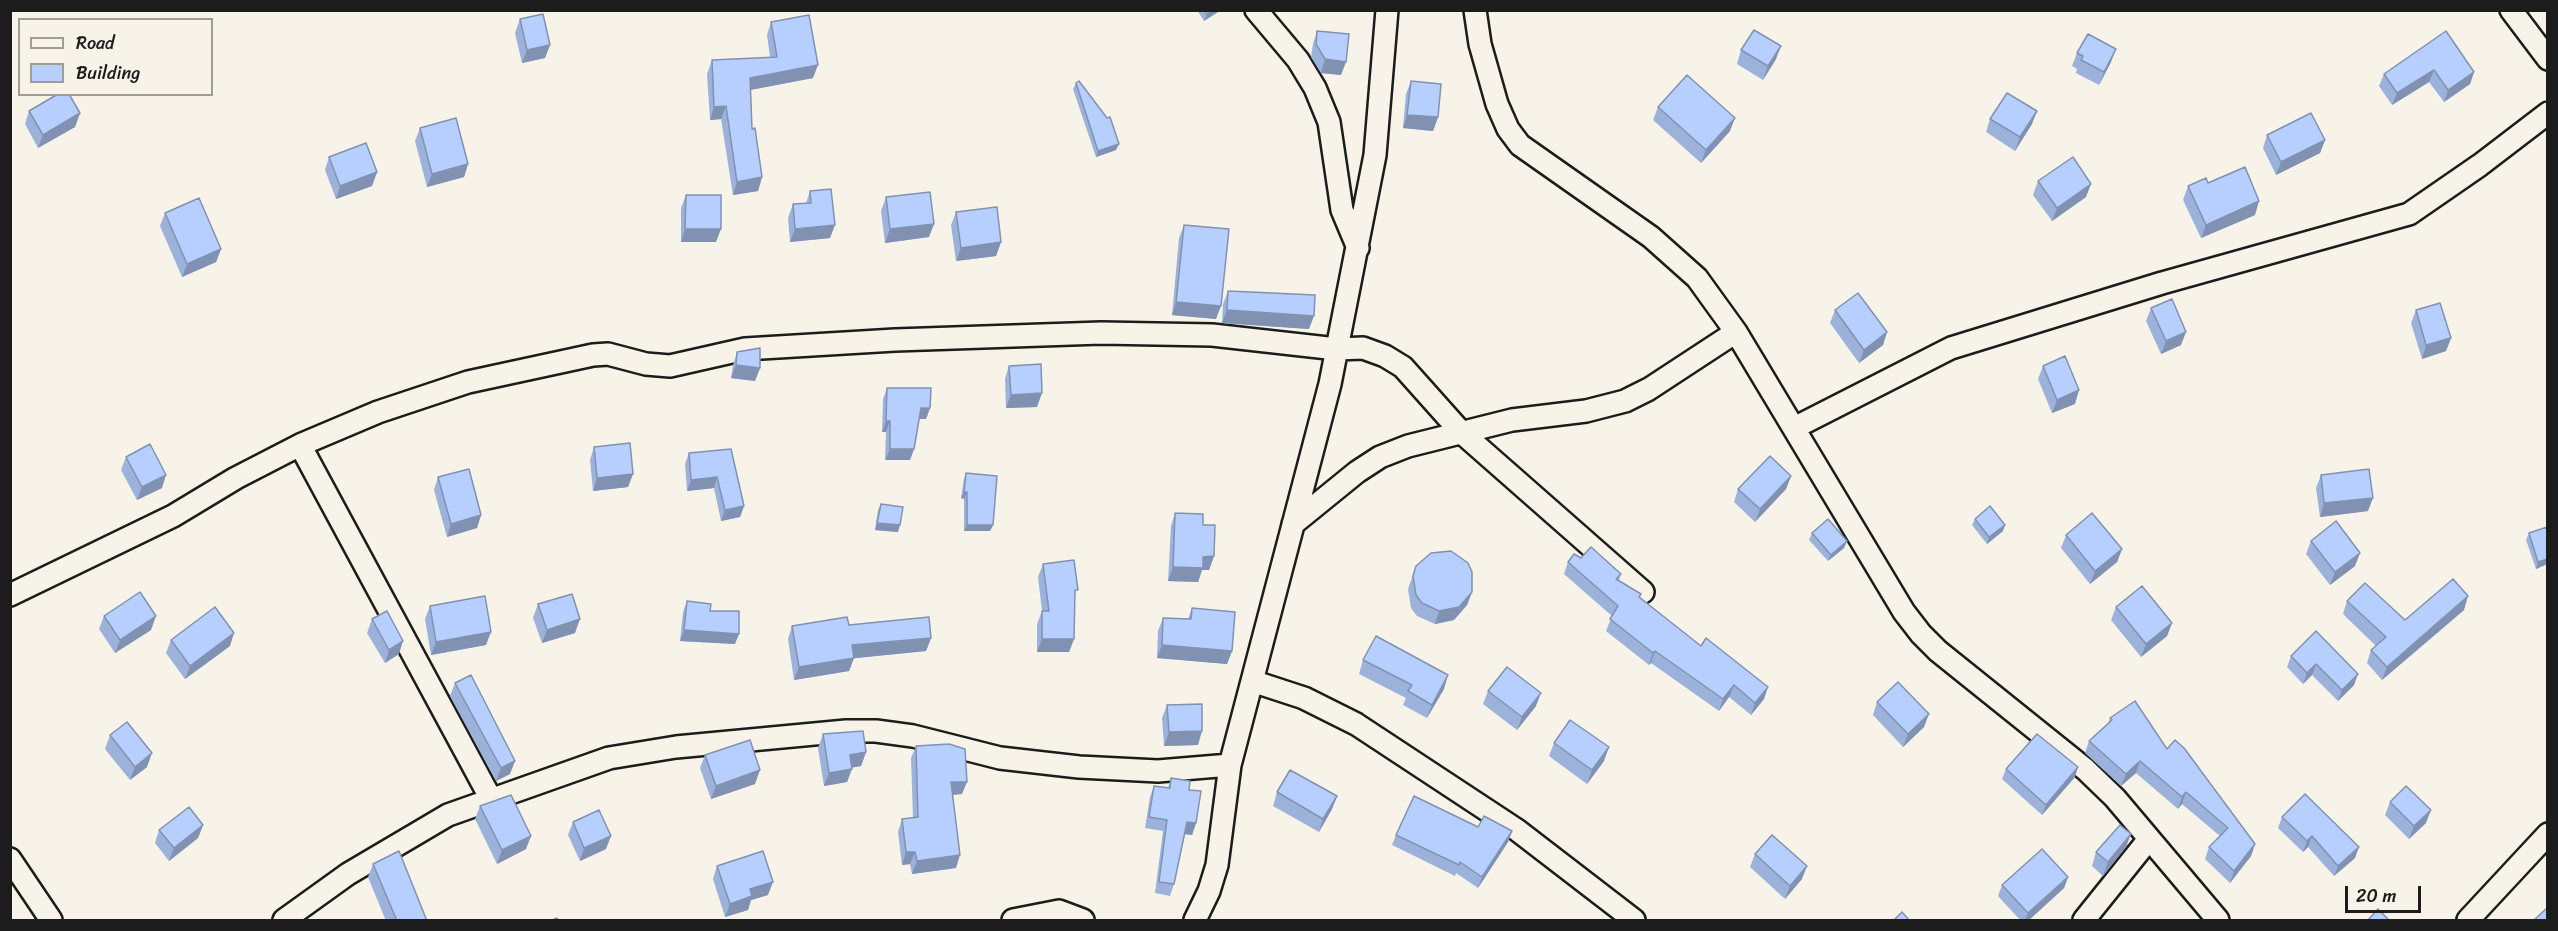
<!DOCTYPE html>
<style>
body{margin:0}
#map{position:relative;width:2558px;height:931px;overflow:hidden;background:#f7f3e8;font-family:Sriracha,sans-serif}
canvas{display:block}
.frame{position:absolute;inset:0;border:12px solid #1c1c1c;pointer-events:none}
.legend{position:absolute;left:18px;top:18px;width:195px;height:78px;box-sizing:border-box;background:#f7f3e8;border:2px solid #9f9d96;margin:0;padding:8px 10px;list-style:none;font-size:18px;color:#1c1c1c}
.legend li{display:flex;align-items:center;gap:12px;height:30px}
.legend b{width:30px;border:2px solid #9f9d96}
.scale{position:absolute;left:2345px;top:886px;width:76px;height:27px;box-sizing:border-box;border:3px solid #1c1c1c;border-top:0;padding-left:8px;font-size:18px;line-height:21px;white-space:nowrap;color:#1c1c1c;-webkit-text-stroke:4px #f7f3e8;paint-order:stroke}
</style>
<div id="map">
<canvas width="2558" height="931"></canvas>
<div class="frame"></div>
<ul class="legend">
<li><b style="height:8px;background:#f7f3e8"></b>Road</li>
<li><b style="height:16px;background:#b7cffe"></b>Building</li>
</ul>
<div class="scale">20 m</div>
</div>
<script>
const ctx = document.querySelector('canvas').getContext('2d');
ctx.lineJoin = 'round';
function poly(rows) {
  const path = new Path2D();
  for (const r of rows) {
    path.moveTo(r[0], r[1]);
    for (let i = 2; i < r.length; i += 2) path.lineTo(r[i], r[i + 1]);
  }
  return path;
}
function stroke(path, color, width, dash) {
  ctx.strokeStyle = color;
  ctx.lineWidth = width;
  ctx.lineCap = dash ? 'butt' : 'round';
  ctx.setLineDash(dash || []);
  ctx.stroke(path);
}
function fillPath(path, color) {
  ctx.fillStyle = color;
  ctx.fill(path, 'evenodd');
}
const street = poly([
 [1256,10,1298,60,1315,88,1329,122,1342,210,1358,248],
 [1475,10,1480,44,1497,104,1508,129,1520,145,1651,237,1697,278,1736,332,1904,612,1921,634,1938,651,2085,769,2115,798,2218,920],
 [2511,10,2548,59],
 [1794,428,1951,348,2162,283,2409,214,2480,165,2548,113],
 [300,445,491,799],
 [1293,524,1357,472,1380,457,1408,446,1512,420,1586,411,1625,401,1649,389,1736,332],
 [10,595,173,516,236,478,300,445,378,412,468,382,593,355,608,354,646,364,670,366,745,349,895,340,1101,333,1212,335,1337,349,1363,348,1385,356,1403,367,1461,432,1643,592],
 [1252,681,1304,698,1356,724,1517,830,1634,920],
 [10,859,51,920],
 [284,920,348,874,448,815,609,758,676,747,846,731,876,731,913,736,1000,758,1079,767,1158,771,1230,765],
 [1013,920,1059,911,1083,920],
 [1195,920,1209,891,1217,865,1230,765,1330,384,1375,155,1387,10],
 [2084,920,2149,839],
 [2468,920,2548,834]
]);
stroke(street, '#1c1c1c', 26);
stroke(street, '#f7f3e8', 21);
fillPath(poly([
 [1197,10,1221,10,1204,21],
 [520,19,550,45,545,58,522,63,515,33],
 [771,22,813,78,750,90,752,129,762,177,758,191,733,195,721,119,710,120,707,74,712,60,770,57,767,35],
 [1317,31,1341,75,1321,73,1311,57,1313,44],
 [2446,31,2474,72,2470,84,2444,102,2429,82,2392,105,2379,86,2384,74],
 [1741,50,1776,59,1763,80,1737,64],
 [2077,53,2111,62,2099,85,2076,73,2077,69,2072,66],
 [1411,81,1438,117,1433,131,1403,128,1406,94],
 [1076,83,1116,150,1096,157,1073,89],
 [1658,107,1730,131,1701,163,1653,120],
 [29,111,80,113,75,127,38,148,25,124],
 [1990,119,2032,124,2015,151,1986,132],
 [420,128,468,164,464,177,427,187,415,141],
 [2267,135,2325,140,2320,153,2276,175,2263,148],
 [329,157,377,172,372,186,336,199,325,170],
 [2038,181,2086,197,2052,221,2033,195],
 [2208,183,2255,215,2201,238,2183,200,2188,186],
 [810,191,830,238,790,242,788,218,793,204,806,203],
 [686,195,716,242,681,242,681,208],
 [886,197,929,237,885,243,881,211],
 [956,212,1001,242,996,256,956,261,951,225],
 [165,213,221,249,216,262,182,277,160,226],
 [1184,225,1216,319,1172,315,1179,238],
 [1228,291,1309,329,1222,323,1223,304],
 [2151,308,2181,345,2161,354,2146,321],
 [1835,310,1887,332,1883,345,1859,363,1830,323],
 [2416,310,2451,338,2446,351,2422,359,2411,323],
 [737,352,760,368,755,381,731,378,733,365],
 [1009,366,1037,407,1006,408,1005,379],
 [2043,366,2075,404,2052,413,2038,379],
 [887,388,930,408,926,419,919,419,914,449,910,460,885,460,886,432,882,432,883,399],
 [594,447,633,474,628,487,593,491,590,460],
 [731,449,744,506,740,517,721,521,714,488,687,491,685,464,689,453],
 [126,457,162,488,137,500,121,470],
 [966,473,993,525,990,531,964,531,964,499,961,498,964,479],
 [2321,475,2368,511,2320,517,2316,488],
 [1791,476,1786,489,1755,522,1734,502,1738,489],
 [438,477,481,515,477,528,447,537,434,490],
 [881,504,898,532,875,530,878,510],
 [1175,513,1214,556,1209,570,1202,570,1198,582,1168,581,1171,526],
 [1975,519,2003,531,1987,544,1972,525],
 [1812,533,1847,541,1844,548,1828,561,1809,540],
 [2529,533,2547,564,2536,569,2526,540],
 [2066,535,2122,549,2117,562,2090,584,2061,548],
 [2311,541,2355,566,2330,585,2306,554],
 [1581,558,1621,574,1619,580,1641,594,1640,597,1764,699,1751,715,1729,697,1719,711,1651,663,1649,665,1606,631,1612,616,1564,574,1568,562],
 [1043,564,1074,639,1069,652,1037,652,1037,624,1042,611,1038,577],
 [1416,566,1472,592,1467,605,1454,620,1435,624,1417,616,1411,608,1408,589],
 [687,601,710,611,735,644,680,641,683,612],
 [2347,601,2405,620,2464,610,2382,680,2367,663,2371,650,2376,646,2343,614],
 [538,604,575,633,542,643,533,618],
 [430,606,486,645,431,655,425,619],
 [2116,607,2172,623,2167,636,2141,657,2111,620],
 [1192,608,1232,651,1227,664,1157,658,1158,631,1163,618,1188,619],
 [104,616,151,630,115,653,99,629],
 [372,619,399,654,385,663,367,633],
 [849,625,931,638,926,651,854,658,849,671,794,680,788,639,792,626],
 [2316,631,2354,685,2338,701,2312,675,2303,684,2287,667,2291,656],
 [171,640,230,646,185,679,166,653],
 [1363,660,1444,689,1427,718,1403,705,1406,698,1359,674],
 [455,683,510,774,496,781,450,696],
 [1488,691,1536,706,1517,730,1483,704],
 [1877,702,1924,727,1903,747,1873,715],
 [1167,705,1198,745,1164,746,1162,718],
 [2110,718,2167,749,2255,844,2251,856,2230,883,2205,859,2209,847,2220,836,2182,804,2178,809,2136,773,2121,786,2085,753,2089,741,2108,724],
 [823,734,866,752,861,766,852,767,847,782,824,786,818,748],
 [110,735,147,767,130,780,105,749],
 [1554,743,1604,761,1587,784,1549,756],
 [916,746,962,794,953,795,956,868,912,874,910,864,902,865,898,832,902,819,913,818,911,758],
 [705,755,755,784,711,799,700,768],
 [2006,769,2075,777,2042,815,2002,779],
 [1171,778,1189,790,1196,823,1192,835,1185,834,1174,884,1170,896,1155,893,1163,831,1145,828,1150,797,1154,786,1168,788],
 [1277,792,1337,796,1332,809,1319,832,1273,806],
 [2390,802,2426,823,2409,839,2385,815],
 [480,806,526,849,497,864,475,819],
 [2282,817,2355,858,2334,876,2308,847,2303,852,2278,828],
 [573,822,606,849,580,861,568,835],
 [203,825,198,838,169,861,155,843,159,830],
 [1478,827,1512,831,1508,842,1478,888,1456,873,1455,876,1392,845,1396,835],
 [2126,847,2103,876,2092,866,2096,852],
 [1755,854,1802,879,1785,899,1750,867],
 [373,864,427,921,386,921,368,877],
 [717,866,768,895,751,900,748,910,725,917,713,879],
 [2068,877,2064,888,2028,921,2021,921,1998,896,2002,885]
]), '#9db2da');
fillPath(poly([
 [1213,10,1221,10,1204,21,1207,14],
 [550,45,545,58,522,63,527,50],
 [1781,46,1776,59,1763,80,1768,66],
 [2116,49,2111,62,2099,85,2104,72],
 [1325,59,1346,62,1341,75,1321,73],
 [818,65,813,78,745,91,750,78],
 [2434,70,2429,82,2392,105,2397,93],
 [2474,72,2470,84,2444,102,2448,90],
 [726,106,721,119,710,120,714,107],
 [2037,111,2032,124,2015,151,2020,137],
 [80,113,75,127,38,148,43,135],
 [1407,115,1438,117,1433,131,1403,128],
 [1735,118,1730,131,1701,163,1706,150],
 [2325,140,2320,153,2276,175,2281,162],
 [1119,144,1116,150,1096,157,1098,151],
 [468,164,464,177,427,187,432,174],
 [377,172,372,186,336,199,340,186],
 [762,177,758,191,733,195,737,182],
 [2091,184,2086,197,2052,221,2057,208],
 [2259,201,2255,215,2201,238,2206,225],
 [934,224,929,237,885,243,890,229],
 [835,225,830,238,790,242,795,229],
 [685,229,721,229,716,242,681,242],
 [1001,242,996,256,956,261,961,248],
 [221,249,216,262,182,277,187,264],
 [1176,302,1221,306,1216,319,1172,315],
 [1227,310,1314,316,1309,329,1222,323],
 [1887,332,1883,345,1859,363,1864,350],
 [2186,332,2181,345,2161,354,2166,341],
 [2451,338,2446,351,2422,359,2426,345],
 [736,365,760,368,755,381,731,378],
 [2079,390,2075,404,2052,413,2057,400],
 [1042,393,1037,407,1006,408,1011,395],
 [921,408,930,408,926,419,917,419],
 [886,421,890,421,886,432,882,432],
 [890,449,914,449,910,460,885,460],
 [633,474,628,487,593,491,597,478],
 [166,475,162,488,137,500,142,487],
 [1791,476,1786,489,1755,522,1760,509],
 [717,477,714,488,687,491,691,480],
 [964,492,967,492,964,499,961,498],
 [2373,498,2368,511,2320,517,2324,503],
 [744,506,740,517,721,521,725,510],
 [481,515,477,528,447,537,451,524],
 [877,523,900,525,898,532,875,530],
 [967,525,993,525,990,531,964,531],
 [2005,525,2003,531,1987,544,1989,537],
 [1847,541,1844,548,1828,561,1831,555],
 [2122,549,2117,562,2090,584,2095,571],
 [2360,553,2355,566,2330,585,2335,572],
 [1214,556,1209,570,1202,570,1198,582,1168,581,1173,567,1203,557],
 [2547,559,2547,564,2536,569,2538,562],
 [1472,592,1467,605,1454,620,1435,624,1439,611],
 [2468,596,2464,610,2382,680,2387,667],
 [156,616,151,630,115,653,120,640],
 [580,619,575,633,542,643,547,630],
 [2172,623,2167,636,2141,657,2146,644],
 [684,630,739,634,735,644,680,641],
 [491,632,486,645,431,655,436,642],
 [234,633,230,646,185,679,190,666],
 [931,638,926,651,847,659,852,645],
 [1042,639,1074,639,1069,652,1037,652],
 [403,641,399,654,385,663,389,650],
 [1162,645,1232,651,1227,664,1157,658],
 [1655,651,1651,663,1649,665,1653,653],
 [854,658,849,671,794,680,799,667],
 [2316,664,2312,675,2303,684,2307,673],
 [2358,674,2354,685,2338,701,2342,690],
 [1448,675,1444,689,1427,718,1432,705],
 [1734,685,1729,697,1719,711,1723,699],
 [1768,687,1764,699,1751,715,1755,703],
 [1541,693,1536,706,1517,730,1522,717],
 [1929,714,1924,727,1903,747,1908,734],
 [1202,731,1198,745,1164,746,1169,732],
 [1609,747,1604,761,1587,784,1592,770],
 [866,752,861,766,845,769,850,755],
 [152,753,147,767,130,780,135,767],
 [515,761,510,774,496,781,501,768],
 [2140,761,2136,773,2121,786,2126,774],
 [2078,767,2075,777,2042,815,2046,805],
 [852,769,847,782,824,786,829,773],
 [760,770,755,784,711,799,716,786],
 [951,782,967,782,962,794,946,795],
 [2186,792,2182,804,2178,809,2182,797],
 [1337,796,1332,809,1319,832,1323,819],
 [2431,810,2426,823,2409,839,2414,826],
 [1187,822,1196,823,1192,835,1183,834],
 [203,825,198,838,169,861,174,848],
 [1512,831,1508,842,1478,888,1482,877],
 [2131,834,2126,847,2103,876,2108,862],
 [531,836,526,849,497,864,502,850],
 [611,836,606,849,580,861,584,848],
 [2312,836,2308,847,2303,852,2307,841],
 [2255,844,2251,856,2230,883,2234,871],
 [2359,847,2355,858,2334,876,2338,866],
 [906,852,915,852,910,864,902,865],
 [960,855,956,868,912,874,917,861],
 [1807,866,1802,879,1785,899,1790,886],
 [2068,877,2064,888,2028,921,2025,921,2028,913],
 [773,882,768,895,751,900,748,910,725,917,730,904,750,889]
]), '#8091b2');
const building = poly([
 [1204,10,1213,10,1207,14,1204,10],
 [543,14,550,45,527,50,520,19,543,14],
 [809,15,818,65,750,78,752,129,755,128,762,177,737,182,726,106,714,107,712,60,777,57,771,22,809,15],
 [1754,30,1781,46,1768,66,1741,50,1754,30],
 [1317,31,1349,34,1346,62,1325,59,1316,44,1317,31],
 [2446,31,2474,72,2448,90,2434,70,2397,93,2384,74,2446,31],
 [2088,34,2116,49,2104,72,2081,60,2083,56,2077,53,2088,34],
 [1687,75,1735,118,1706,150,1658,107,1687,75],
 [1079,81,1107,118,1110,117,1119,144,1098,151,1076,83,1079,81],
 [1411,81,1441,84,1438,117,1407,115,1411,81],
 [2007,93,2037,111,2020,137,1990,119,2007,93],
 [58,94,69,94,80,113,43,135,29,111,58,94],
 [2311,113,2325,140,2281,162,2267,135,2311,113],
 [456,118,468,164,432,174,420,128,456,118],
 [366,143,377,172,340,186,329,157,366,143],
 [2073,157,2091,184,2057,208,2038,181,2073,157],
 [2245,167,2259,201,2206,225,2188,186,2206,178,2208,183,2245,167],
 [831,189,835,225,795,229,793,204,811,203,810,191,831,189],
 [930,192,934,224,890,229,886,197,930,192],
 [686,195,721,195,721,229,685,229,686,195],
 [199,198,221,249,187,264,165,213,199,198],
 [997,207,1001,242,961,248,956,212,997,207],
 [1184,225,1229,229,1221,306,1176,302,1184,225],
 [1228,291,1315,295,1314,316,1227,310,1228,291],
 [1858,293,1887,332,1864,350,1835,310,1858,293],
 [2172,299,2186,332,2166,341,2151,308,2172,299],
 [2440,303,2451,338,2426,345,2416,310,2440,303],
 [760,348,760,368,736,365,737,352,760,348],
 [2065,356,2079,390,2057,400,2043,366,2065,356],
 [1041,364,1042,393,1011,395,1009,366,1041,364],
 [887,388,931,388,930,408,921,408,914,449,890,449,890,421,886,421,887,388],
 [630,443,633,474,597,478,594,447,630,443],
 [150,444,166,475,142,487,126,457,150,444],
 [731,449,744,506,725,510,717,477,691,480,689,453,731,449],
 [1770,456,1791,476,1760,509,1738,489,1770,456],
 [469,469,481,515,451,524,438,477,469,469],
 [2369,469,2373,498,2324,503,2321,475,2369,469],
 [966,473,997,476,993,525,967,525,967,492,964,492,966,473],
 [881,504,903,507,900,525,877,523,881,504],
 [1990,506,2005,525,1989,537,1975,519,1990,506],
 [1175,513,1203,514,1203,525,1215,525,1214,556,1203,557,1203,568,1173,567,1175,513],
 [2092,513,2122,549,2095,571,2066,535,2092,513],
 [1828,519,1847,541,1831,555,1812,533,1828,519],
 [2336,521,2360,553,2335,572,2311,541,2336,521],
 [2547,527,2547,559,2538,562,2529,533,2547,527],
 [1591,547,1621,574,1616,579,1641,594,1639,597,1701,646,1706,638,1768,687,1755,703,1734,685,1723,699,1655,651,1653,653,1610,619,1618,606,1568,562,1574,554,1581,558,1591,547],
 [1451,551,1468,563,1472,572,1472,592,1459,607,1439,611,1422,603,1416,595,1413,576,1416,566,1431,553,1451,551],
 [1074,560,1078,590,1075,590,1074,639,1042,639,1042,611,1049,611,1043,564,1074,560],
 [2453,579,2468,596,2387,667,2371,650,2386,637,2347,601,2365,583,2405,620,2453,579],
 [2142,586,2172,623,2146,644,2116,607,2142,586],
 [140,592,156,616,120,640,104,616,140,592],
 [572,594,580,619,547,630,538,604,572,594],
 [485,596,491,632,436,642,430,606,485,596],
 [687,601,711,604,710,611,739,611,739,634,684,630,687,601],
 [215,607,234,633,190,666,171,640,215,607],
 [1192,608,1235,612,1232,651,1162,645,1163,618,1191,619,1192,608],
 [387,611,403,641,389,650,372,619,387,611],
 [847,617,849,625,929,617,931,638,852,645,854,658,799,667,792,626,847,617],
 [2316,631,2358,674,2342,690,2316,664,2307,673,2291,656,2316,631],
 [1376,636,1448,675,1432,705,1408,691,1412,685,1363,660,1376,636],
 [1507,667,1541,693,1522,717,1488,691,1507,667],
 [471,675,515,761,501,768,455,683,471,675],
 [1898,682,1929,714,1908,734,1877,702,1898,682],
 [2135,701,2167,749,2175,740,2184,748,2255,844,2234,871,2209,847,2228,828,2186,792,2182,797,2140,761,2126,774,2089,741,2112,720,2110,718,2135,701],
 [1202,704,1202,731,1169,732,1167,705,1202,704],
 [1570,720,1609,747,1592,770,1554,743,1570,720],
 [127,722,152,753,135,767,110,735,127,722],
 [863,731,866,752,850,755,852,769,829,773,823,734,863,731],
 [2037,734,2078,767,2046,805,2006,769,2037,734],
 [750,740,760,770,716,786,705,755,750,740],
 [949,744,965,749,967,782,951,782,960,855,917,861,915,852,906,852,902,819,918,817,916,746,949,744],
 [1290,770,1337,796,1323,819,1277,792,1290,770],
 [1171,778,1190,781,1189,790,1201,791,1196,823,1187,822,1174,884,1159,882,1167,820,1149,817,1154,786,1170,788,1171,778],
 [2406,786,2431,810,2414,826,2390,802,2406,786],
 [2305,794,2359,847,2338,866,2312,836,2307,841,2282,817,2305,794],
 [511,795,531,836,502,850,480,806,511,795],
 [1414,796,1478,827,1484,816,1512,831,1482,877,1460,862,1459,865,1396,835,1414,796],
 [189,807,203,825,174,848,159,830,189,807],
 [599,810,611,836,584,848,573,822,599,810],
 [2120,825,2131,834,2108,862,2096,852,2120,825],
 [1772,835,1807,866,1790,886,1755,854,1772,835],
 [2042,849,2068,877,2028,913,2002,885,2042,849],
 [399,851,427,921,397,921,373,864,399,851],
 [763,851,773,882,750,889,752,896,730,904,717,866,763,851],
 [2547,908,2547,921,2535,921,2534,920,2547,908],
 [2378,909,2390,921,2367,921,2378,909],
 [1902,912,1910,921,1893,921,1902,912],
 [557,918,559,921,550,921,557,918]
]);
fillPath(building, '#b7cffe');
stroke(building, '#8091b2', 1.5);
</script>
